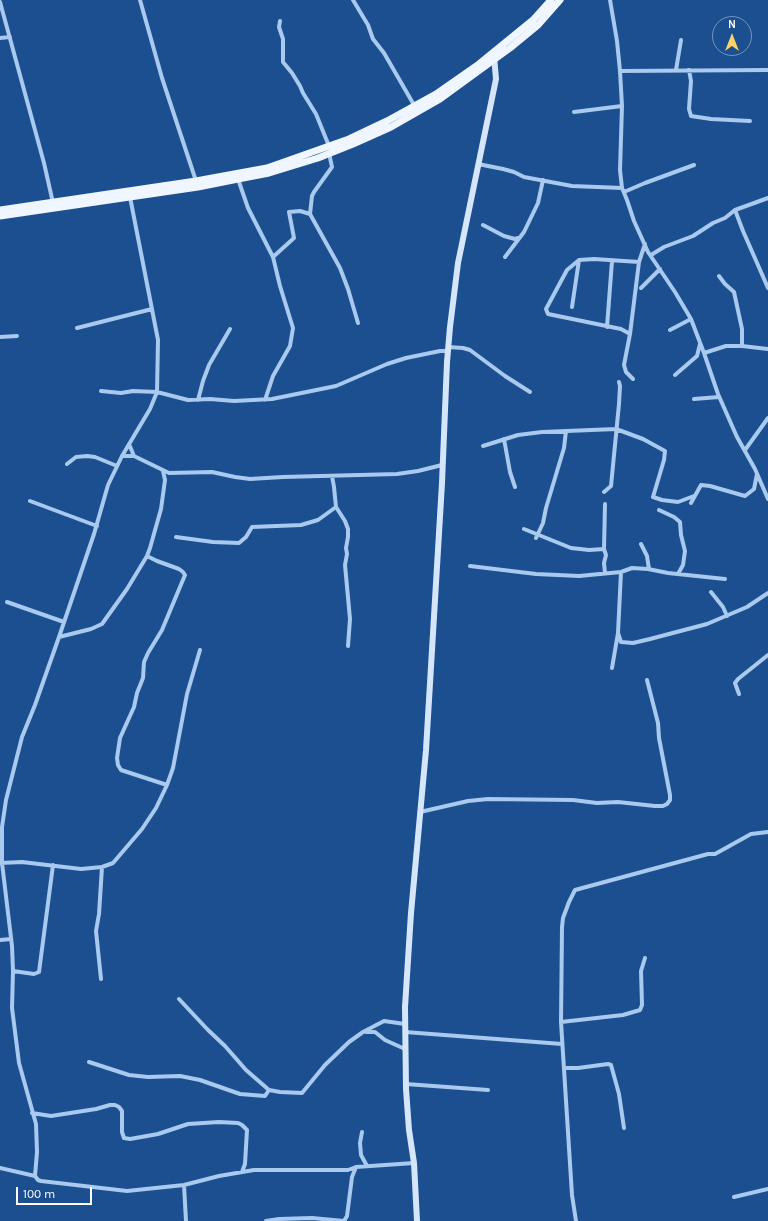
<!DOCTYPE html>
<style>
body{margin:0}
#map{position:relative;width:768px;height:1221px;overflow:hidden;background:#1b4f8f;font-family:Karla,sans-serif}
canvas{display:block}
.north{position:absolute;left:712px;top:16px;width:40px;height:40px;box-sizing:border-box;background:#1b4f8f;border:1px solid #7695bc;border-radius:50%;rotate:0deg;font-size:11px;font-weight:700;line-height:16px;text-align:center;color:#fff}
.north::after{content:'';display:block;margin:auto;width:14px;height:18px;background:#ffd166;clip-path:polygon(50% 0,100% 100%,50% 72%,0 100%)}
.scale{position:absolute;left:16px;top:1187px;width:76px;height:18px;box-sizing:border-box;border:2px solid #fff;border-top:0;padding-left:5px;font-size:12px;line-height:14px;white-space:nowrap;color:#fff;-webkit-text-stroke:3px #1b4f8f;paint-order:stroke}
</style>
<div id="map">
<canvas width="768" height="1221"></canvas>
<div class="north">N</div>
<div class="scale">100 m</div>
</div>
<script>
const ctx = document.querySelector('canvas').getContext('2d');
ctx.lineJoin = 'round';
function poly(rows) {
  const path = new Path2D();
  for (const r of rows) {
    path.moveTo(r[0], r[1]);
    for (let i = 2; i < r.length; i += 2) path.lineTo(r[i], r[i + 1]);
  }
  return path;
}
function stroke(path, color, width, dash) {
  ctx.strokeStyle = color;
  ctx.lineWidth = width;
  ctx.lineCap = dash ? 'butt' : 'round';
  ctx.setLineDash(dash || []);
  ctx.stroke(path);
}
stroke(poly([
 [140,0,162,78,196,181],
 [353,0,368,25,373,39,384,53,414,105],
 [610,0,617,41,620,71,622,106,620,170,622,188,627,200,634,221,648,252,675,292,691,319,704,353,718,394,737,437,755,469,768,499],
 [0,2,44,163,53,203],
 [280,21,279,27,283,39,283,62,292,73,300,86,303,93,316,114,329,146],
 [0,38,10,37],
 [676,70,681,40],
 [689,70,691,81,689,109,691,116,711,119,750,121],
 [620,71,768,70],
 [574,112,622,106],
 [478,164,503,169,514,172,524,177,572,186,622,188],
 [238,179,248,208,273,257,280,286,293,328,290,346,273,376,265,400],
 [624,192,645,183,694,165],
 [735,210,768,198],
 [310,214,340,268,348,289,358,323],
 [483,225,504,236,515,239,518,238],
 [651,255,664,247,693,236,713,223,725,218,735,210,743,231,768,288],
 [273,257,294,238,289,212,300,211,310,214,312,196,314,192,332,167,329,153],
 [505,257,524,232,538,203,543,180],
 [719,276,725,284,734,292,742,329,742,346],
 [641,288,660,269],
 [572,307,579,260],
 [607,327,612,261],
 [77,328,152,309],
 [670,330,691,319],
 [630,334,621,329,548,314,546,309,567,270,579,260,594,259,639,262],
 [0,337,17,336],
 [448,347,463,348,470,350,505,376,530,392],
 [704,353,726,346,742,346,768,349],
 [675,375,697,356,700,344],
 [633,379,626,372,624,365,630,334,639,262,645,244],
 [101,391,121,393,133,391,157,392,188,400,210,399,234,401,272,399,336,386,387,364,406,358,440,351,448,351],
 [694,399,719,397],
 [198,400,203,381,209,365,230,329],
 [504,439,510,472,515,487],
 [129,444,134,456],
 [483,446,518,435,542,432,616,429,643,439,665,451,664,460,653,497,662,500,678,502,694,496],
 [745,450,768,418],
 [122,456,134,456,169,473,212,472,235,477,250,479,283,477,397,474,418,471,442,465],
 [67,464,76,457,87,456,95,457,117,466],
 [604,492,611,486,619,404,620,386,619,382],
 [30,501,97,526],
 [691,503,701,485,710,486,745,496,754,489,757,474],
 [336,507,345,521,348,529,348,537,346,548,347,554,345,565,350,619,348,646],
 [659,510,674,517,680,522,681,535,685,551,683,565,678,574],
 [524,529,571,548,589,550,604,549,606,555,604,563,605,573],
 [176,537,213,542,239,543,246,537,252,527,301,525,318,520,336,507,334,487,332,476],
 [536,538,543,523,546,508,564,448,566,431],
 [641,544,647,556,649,569],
 [604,549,605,504],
 [147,556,157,561,179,569,183,572,185,575,162,630,148,653,144,662,143,678,137,693,134,707,120,738,117,758,118,765,121,770,167,785],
 [470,566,536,574,579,576,621,572,632,568,648,569,668,573,725,579],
 [711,592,723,607,727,616],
 [7,602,64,622],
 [618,633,621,642,633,643,650,639,707,624,747,607,768,593],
 [59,637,91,629,102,624,127,589,147,556,150,548,161,509,165,480,163,471],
 [612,668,618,633,621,572],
 [739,694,735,683,738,679,768,655],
 [420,812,468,801,488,799,573,800,597,803,618,802,655,806,663,806,667,804,670,800,670,795,659,738,658,723,647,680],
 [0,863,22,862,81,869,102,867,113,863,142,829,156,808,167,785,173,768,187,694,200,650],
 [0,940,11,939],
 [13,971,34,974,39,972,53,865],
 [101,979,96,931,99,914,102,867],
 [179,999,208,1030,225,1046,246,1070,269,1090,280,1092,302,1093,325,1065,349,1042,363,1032,384,1021,405,1024],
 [561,1022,623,1015,640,1010,642,1005,641,971,645,958],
 [366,1032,375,1032,385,1040,405,1049],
 [405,1032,562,1044],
 [89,1062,129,1075,148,1077,180,1076,200,1080,240,1094,265,1096,269,1090],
 [564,1068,578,1068,608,1064,611,1065,619,1094,624,1128],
 [406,1084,488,1090],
 [32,1113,51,1116,96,1109,110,1105,115,1105,119,1107,122,1111,122,1132,124,1138,130,1139,158,1134,188,1124,219,1122,238,1123,242,1125,247,1130,245,1164,242,1172],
 [362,1132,360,1143,361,1155,367,1166],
 [0,1168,35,1176,38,1180,41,1181,127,1191,184,1185,219,1176,254,1170,348,1170,356,1167,414,1163],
 [35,1176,37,1152,36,1124,19,1063,12,1008,13,971,12,946,2,863,2,827,6,800,22,737,35,705,59,637,94,534,108,485,122,456,150,409,157,392,158,340,130,197],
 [184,1185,186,1221],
 [734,1197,768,1189],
 [266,1221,279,1219,312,1218,344,1221,347,1216,352,1177,356,1167],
 [576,1221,572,1195,561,1022,562,927,563,918,569,902,575,890,708,854,715,854,751,834,768,832]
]), '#a9c9ee', 4);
stroke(poly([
 [417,1221,414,1163,409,1130,406,1089,405,1007,411,913,426,750,442,483,447,362,450,327,458,263,496,79,494,56]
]), '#d6e6fa', 6);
stroke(poly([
 [0,210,196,181,267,168,349,139,387,121,436,94,479,64,533,20,551,0],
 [0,216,198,187,238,179,269,173,318,158,353,144,391,127,440,99,510,48,538,25,560,0]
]), '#f0f6ff', 7);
</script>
